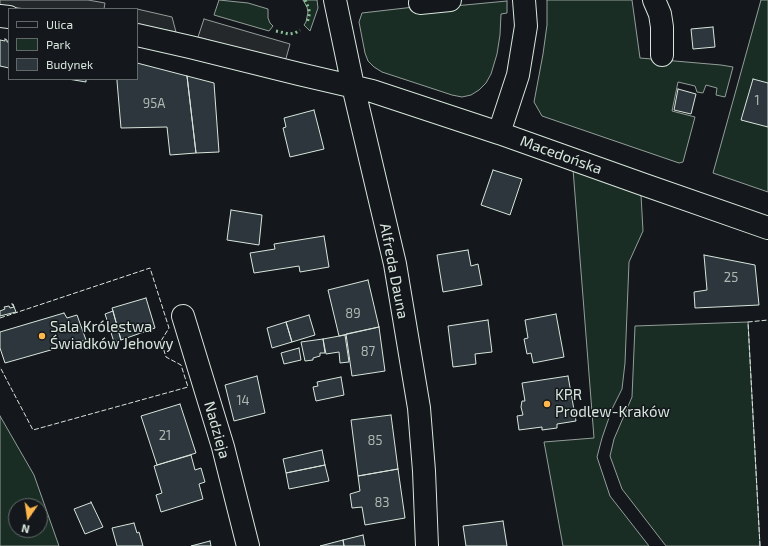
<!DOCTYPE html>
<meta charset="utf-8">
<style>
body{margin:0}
#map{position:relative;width:768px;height:546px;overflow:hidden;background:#14181c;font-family:"Exo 2",sans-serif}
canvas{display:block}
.legend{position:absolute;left:8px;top:8px;width:130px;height:72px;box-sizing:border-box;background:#14181c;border:1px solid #626a69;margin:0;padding:5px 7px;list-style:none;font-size:12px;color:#d8e6dc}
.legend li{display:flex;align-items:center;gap:8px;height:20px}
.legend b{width:20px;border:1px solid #626a69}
.north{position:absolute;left:8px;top:498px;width:40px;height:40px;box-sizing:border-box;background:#14181c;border:1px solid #626a69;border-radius:50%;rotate:193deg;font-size:11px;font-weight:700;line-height:16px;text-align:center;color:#d8e6dc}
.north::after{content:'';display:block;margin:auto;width:14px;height:18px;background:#ffb74d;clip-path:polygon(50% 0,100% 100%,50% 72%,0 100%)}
</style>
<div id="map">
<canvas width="768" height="546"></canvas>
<ul class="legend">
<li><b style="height:5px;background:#14181c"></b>Ulica</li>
<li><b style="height:11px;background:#1a2d24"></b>Park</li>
<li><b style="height:11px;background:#2c363c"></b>Budynek</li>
</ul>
<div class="north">N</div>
</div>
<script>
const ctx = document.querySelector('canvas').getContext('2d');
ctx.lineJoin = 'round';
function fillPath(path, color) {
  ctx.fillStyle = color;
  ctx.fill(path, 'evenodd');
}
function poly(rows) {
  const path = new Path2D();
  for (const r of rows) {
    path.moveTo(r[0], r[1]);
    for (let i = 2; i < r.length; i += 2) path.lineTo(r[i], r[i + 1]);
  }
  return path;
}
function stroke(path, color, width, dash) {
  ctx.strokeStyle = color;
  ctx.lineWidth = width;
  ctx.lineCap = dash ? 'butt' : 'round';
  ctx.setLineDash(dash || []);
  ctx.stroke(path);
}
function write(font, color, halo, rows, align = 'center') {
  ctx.font = font + ' "Exo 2",sans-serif';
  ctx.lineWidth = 3;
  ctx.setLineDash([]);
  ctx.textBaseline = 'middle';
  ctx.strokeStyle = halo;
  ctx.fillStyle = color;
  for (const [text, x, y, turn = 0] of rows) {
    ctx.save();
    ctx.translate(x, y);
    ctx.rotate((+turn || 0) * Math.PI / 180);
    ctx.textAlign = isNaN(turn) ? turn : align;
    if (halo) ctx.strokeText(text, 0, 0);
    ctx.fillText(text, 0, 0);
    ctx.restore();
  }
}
const green = poly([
 [219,0,248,3,268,9,268,18,270,23,273,26,269,31,214,15,219,0],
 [303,0,317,0,318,8,310,31,304,25,306,22,308,12,307,7,303,0],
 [547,0,632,0,640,58,721,65,733,67,725,97,716,95,717,88,706,85,703,93,697,92,695,86,678,82,672,111,695,117,683,162,679,163,542,116,534,102,543,54,547,25,547,0],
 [761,0,768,0,768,192,713,173,761,0],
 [507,1,507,13,501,14,500,35,497,54,491,74,486,83,479,90,471,95,462,97,452,95,382,72,374,67,368,61,365,53,359,22,362,13,414,7,423,9,507,1],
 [573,169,641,195,643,231,629,262,625,363,622,389,612,409,602,438,597,457,610,496,649,546,563,546,544,442,594,438,573,169],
 [748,322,760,546,666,546,622,489,610,456,614,439,632,397,635,326,748,322],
 [0,416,34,475,59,546,0,546,0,416],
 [16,506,40,506,40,530,16,530,16,506]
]);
fillPath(green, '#1a2d24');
stroke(green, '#939e99', 1);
const parking = poly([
 [0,0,88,0,105,3,104,9,25,9,0,5,0,0],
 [137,9,172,17,176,32,137,24,137,9],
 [204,19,290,44,285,62,198,37,204,19]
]);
fillPath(parking, '#24282b');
stroke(parking, '#939e99', 1);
const building = poly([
 [713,27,715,47,693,49,691,29,713,27],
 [5,39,7,40,7,42,9,42,9,68,0,66,0,40,5,41,5,39],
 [137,63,187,76,196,153,170,155,167,127,121,128,117,81,117,79,137,79,137,63],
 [187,76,214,83,219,152,196,153,187,76],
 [68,79,86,79,86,82,68,79],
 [753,79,768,83,768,127,741,120,753,79],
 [678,89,696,94,691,114,674,110,678,89],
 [314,110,324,149,290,157,283,128,286,127,284,118,314,110],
 [493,170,522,179,510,215,481,205,493,170],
 [231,210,262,215,259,245,227,240,231,210],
 [324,236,329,267,300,272,299,266,254,273,250,253,275,249,274,244,324,236],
 [468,250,471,266,478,264,482,285,443,292,437,255,468,250],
 [704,255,755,265,759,305,695,308,694,292,707,290,704,255],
 [368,280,379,327,339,336,328,290,368,280],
 [146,298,155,328,121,340,112,308,146,298],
 [12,304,13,304,16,312,0,316,0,311,5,309,4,307,9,306,10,308,14,307,12,304],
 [113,311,121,340,114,342,105,314,113,311],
 [64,313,67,318,77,315,86,340,5,363,0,348,0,332,64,313],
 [556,314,564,357,533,363,531,353,527,354,524,339,528,338,525,320,556,314],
 [309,315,315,335,292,342,286,322,309,315],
 [488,320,492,352,475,354,476,364,453,367,448,326,488,320],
 [286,322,292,342,272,348,267,328,286,322],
 [379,327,385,371,352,376,346,334,379,327],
 [345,335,349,362,340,363,339,352,326,354,323,339,345,335],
 [323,339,325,353,320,353,320,356,313,358,313,360,305,361,301,342,323,339],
 [299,348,301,360,284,364,281,353,299,348],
 [257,376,265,413,234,421,225,385,257,376],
 [568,376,576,421,557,424,557,428,542,430,542,427,519,430,517,416,523,415,521,407,522,401,525,401,522,383,568,376],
 [341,377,344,395,316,401,313,387,318,386,317,382,341,377],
 [180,404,196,453,157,465,141,416,180,404],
 [391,415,398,469,358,476,351,420,391,415],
 [322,450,325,465,286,473,283,459,322,450],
 [191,455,195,470,201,468,205,482,199,484,203,499,161,512,156,495,162,493,154,466,191,455],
 [325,465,329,481,289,489,286,473,325,465],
 [398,469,405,518,365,525,362,507,352,508,350,494,360,491,358,476,398,469],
 [91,502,103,527,85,534,74,509,90,503,91,503,91,502],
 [503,521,507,546,466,546,463,526,503,521],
 [134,523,137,533,139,532,143,546,117,546,112,528,134,523],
 [363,535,365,546,344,546,343,540,363,535],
 [343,540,344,546,320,546,343,540],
 [210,541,211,546,191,546,210,541]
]);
fillPath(building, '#2c363c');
stroke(building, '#d8e6dc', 1);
const minor = poly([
 [335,0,353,86,395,264,419,408,424,471,427,546],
 [654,0,660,14,662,27,662,55],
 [420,3,450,0],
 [0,16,9,17],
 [137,35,190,47,299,74,372,91,499,133,645,185,768,228],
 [499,133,518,75,526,26,524,0],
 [183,316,223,447,248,546]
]);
stroke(minor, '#d8e6dc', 24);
stroke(minor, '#14181c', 22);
stroke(poly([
 [305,0,309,9,309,16,307,23],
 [276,31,289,34,295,33,300,30]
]), '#8ac095', 3, [2, 3]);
stroke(poly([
 [0,318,150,268,169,328,161,341,166,357,181,365,188,387,33,430,0,367],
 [760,546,748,322,768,320]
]), '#d8e6dc', 1, [5, 2]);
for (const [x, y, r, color] of [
 [42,336,4,"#ffb74d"],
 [547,404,4,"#ffb74d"]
]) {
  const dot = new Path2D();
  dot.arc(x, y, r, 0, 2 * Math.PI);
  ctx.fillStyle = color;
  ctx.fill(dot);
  stroke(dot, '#14181c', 1.5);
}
write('13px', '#adbab4', null, [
 ["1",757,101],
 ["95A",154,104],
 ["25",731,278],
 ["89",353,314],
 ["87",368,352],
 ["14",243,401],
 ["21",165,436],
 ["85",375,441],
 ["83",382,503]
]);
write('15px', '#d8e6dc', '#14181c', [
 ["Macedońska",561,155,20],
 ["Alfreda Dauna",394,271,79],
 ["Nadzieja",217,430,74]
]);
write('15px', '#d8e6dc', '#14181c', [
 ["Sala Królestwa",50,327],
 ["Świadków Jehowy",50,344],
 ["KPR",555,395],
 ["Prodlew-Kraków",555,412]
], 'left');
</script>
